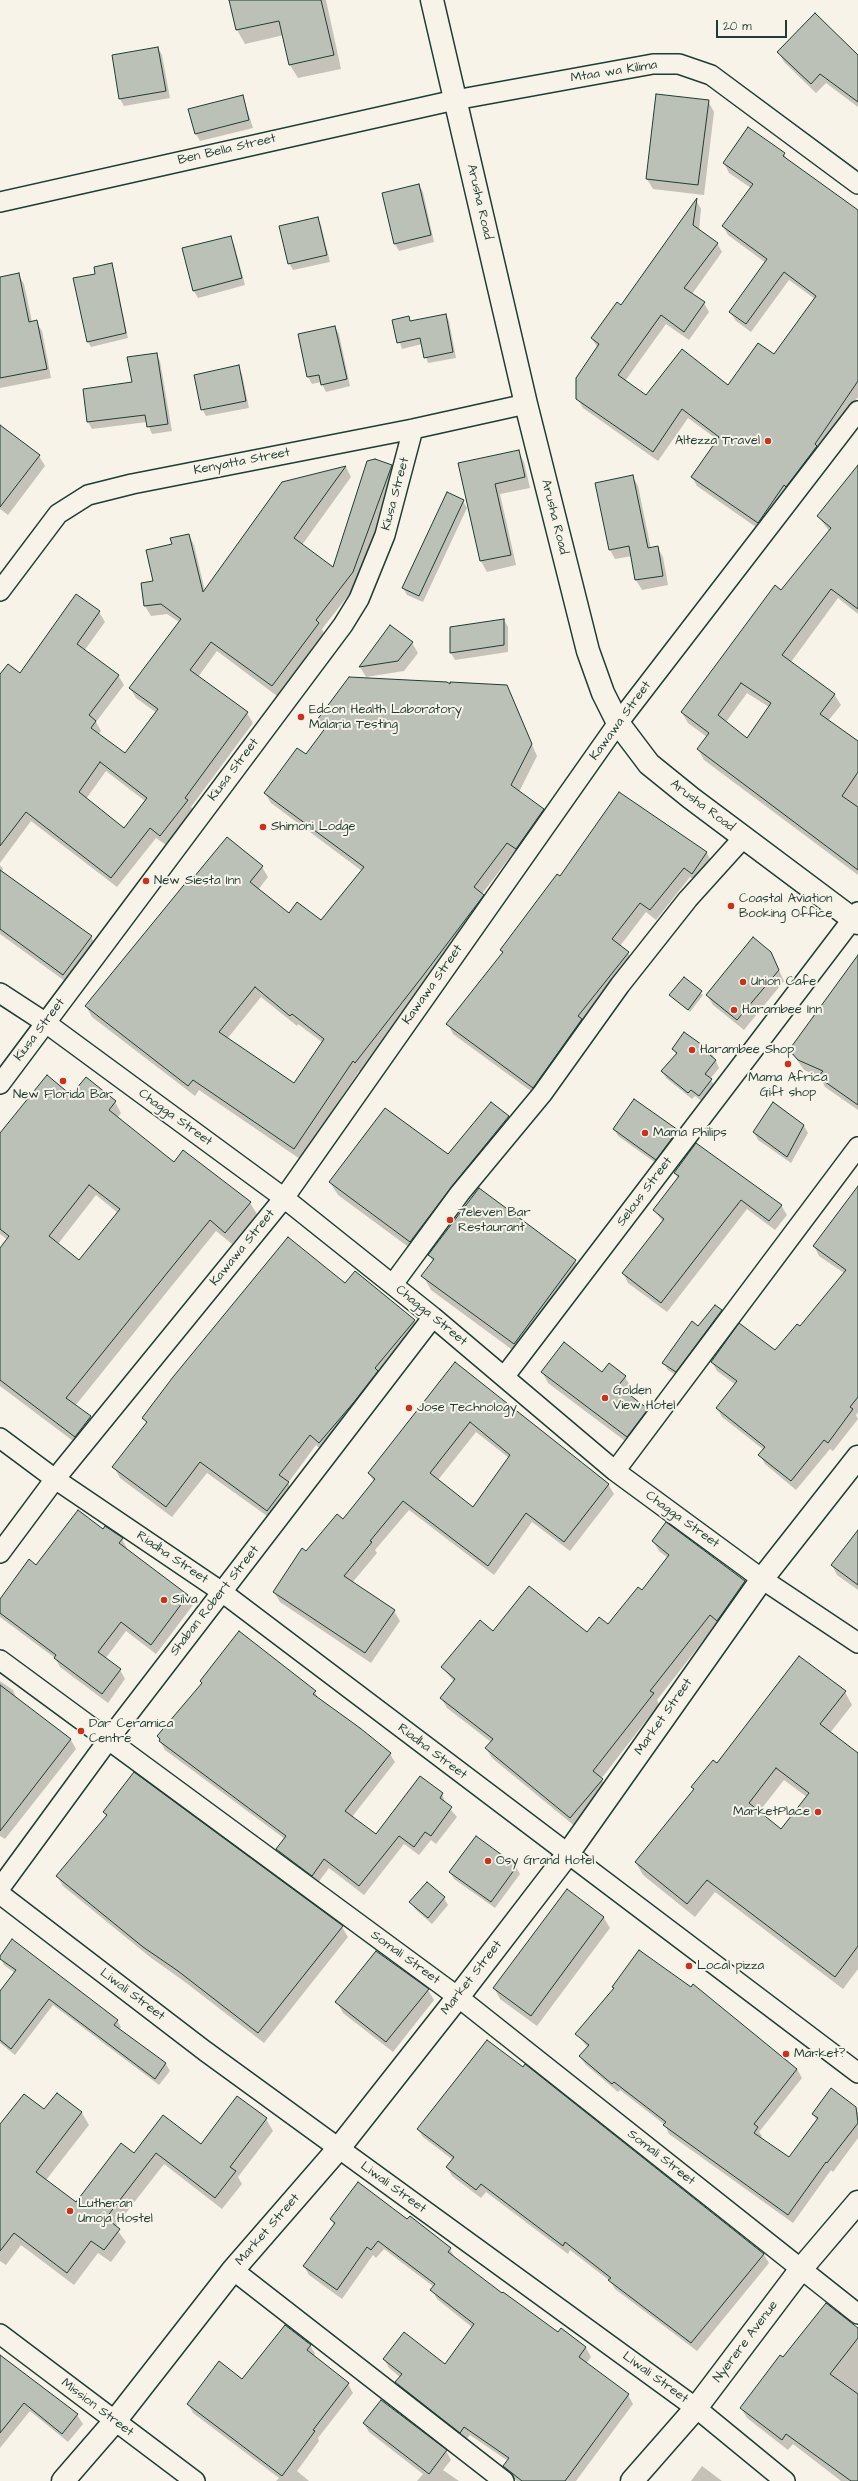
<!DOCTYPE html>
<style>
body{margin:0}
#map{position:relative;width:858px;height:2481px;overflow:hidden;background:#f7f3e8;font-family:"Architects Daughter",sans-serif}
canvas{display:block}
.scale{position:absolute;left:716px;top:20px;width:71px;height:18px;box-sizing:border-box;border:2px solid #1f3d34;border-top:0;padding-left:5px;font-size:12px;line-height:14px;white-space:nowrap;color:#1f3d34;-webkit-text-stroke:3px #f7f3e8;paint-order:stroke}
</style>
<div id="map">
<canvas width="858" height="2481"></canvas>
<div class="scale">20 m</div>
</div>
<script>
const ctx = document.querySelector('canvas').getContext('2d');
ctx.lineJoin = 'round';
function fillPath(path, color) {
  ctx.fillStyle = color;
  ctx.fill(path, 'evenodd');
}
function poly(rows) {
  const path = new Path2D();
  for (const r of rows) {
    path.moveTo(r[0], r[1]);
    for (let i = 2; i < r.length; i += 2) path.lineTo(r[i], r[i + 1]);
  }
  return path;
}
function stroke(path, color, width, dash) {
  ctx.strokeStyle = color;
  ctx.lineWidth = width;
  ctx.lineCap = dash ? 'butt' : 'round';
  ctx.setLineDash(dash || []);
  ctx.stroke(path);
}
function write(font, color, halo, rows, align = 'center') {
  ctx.font = font + ' "Architects Daughter",sans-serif';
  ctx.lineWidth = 4;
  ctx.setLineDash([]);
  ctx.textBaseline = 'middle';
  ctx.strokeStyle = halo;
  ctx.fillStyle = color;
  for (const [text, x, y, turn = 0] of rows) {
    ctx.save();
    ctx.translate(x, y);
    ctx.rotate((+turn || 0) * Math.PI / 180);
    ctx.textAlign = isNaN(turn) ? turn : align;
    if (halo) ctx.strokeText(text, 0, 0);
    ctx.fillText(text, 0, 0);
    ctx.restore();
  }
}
fillPath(poly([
 [230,0,326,0,341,69,298,78,290,65,284,35,245,44,237,30],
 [158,48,162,55,170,98,124,106,120,99,113,56],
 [778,52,858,56,858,107,826,83,816,93,784,62],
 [243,97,253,128,200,141,196,134],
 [708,101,714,112,704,195,653,189,647,179],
 [748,128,784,154,789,162,858,211,858,397,763,532,697,486,692,477,718,440,688,418,658,461,583,408,577,398,598,348,592,339,622,306,696,200,701,209,699,230,717,243,722,252,692,294,704,303,709,312,689,340,666,324,625,381,647,397,729,386,774,355,815,299,789,280,751,332,736,321,730,312,766,263,728,235,723,226,751,188,729,173,724,163],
 [419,185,423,192,434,242,399,251,395,244],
 [317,218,321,225,330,262,293,270,289,263],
 [230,237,234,244,245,285,198,298,194,291],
 [111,264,114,270,128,338,91,347,88,342,97,275],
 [18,274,24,284,32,322,36,322,42,331,51,378,0,388,0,286],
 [446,315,449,321,456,358,428,363,422,344,402,349,393,321,409,317,411,322],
 [335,327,339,334,350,386,326,392,321,382,312,384,308,377,299,335],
 [156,354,160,361,172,431,152,434,147,422,92,429,88,422,133,383],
 [238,367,242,374,249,408,206,416,202,409],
 [518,451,524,462,530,488,500,494,516,565,487,572,481,561,459,464],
 [39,456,45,466,8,515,0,509,0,459],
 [391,466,397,476,358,583,322,629,324,634,277,696,217,651,198,677,247,713,253,723,191,807,193,810,166,845,156,838,117,887,31,821,0,863,0,676,20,674,99,612,105,622,84,651,118,675,124,685,96,722,101,731,98,735,126,755,157,713,136,698,130,688,179,622,167,614,151,616,145,606,142,584,154,582,173,545,189,535,194,545,205,591,283,483,346,467,351,477,302,545,333,569],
 [106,771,145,801,124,829,86,799],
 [858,476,858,614,838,598,791,662,834,694,841,705,828,721,858,742,858,875,704,760,698,749,707,737,688,723,682,713,829,531,818,516],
 [747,693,769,707,747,739,726,722],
 [633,477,638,486,651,549,658,548,663,557,668,585,642,590,636,580,632,556,615,559,610,550],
 [463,501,467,508,423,602,407,595,403,588],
 [504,620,508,627,508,652,455,660,451,653,451,628],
 [390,627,412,643,418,653,404,671,366,677,360,667],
 [451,686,506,686,537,756,519,792,543,810,549,821,522,859,513,853,482,894,489,906,361,1073,359,1071,300,1159,199,1090,195,1096,92,1017,86,1006,195,878,262,867,268,877,258,890,289,914,321,922,362,871,271,803,265,793,306,756,324,731,318,720],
 [261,997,297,1026,298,1024,322,1042,294,1084,227,1039],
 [619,793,707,853,712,863,698,883,690,877,656,920,646,912,620,946,628,953,634,963,539,1097,453,1034,448,1024,503,953,501,950,560,878],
 [0,865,3,869,1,872,91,937,97,947,69,984,0,934],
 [771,953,784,981,744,1030,713,1005,707,995],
 [858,974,858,1110,825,1087,820,1077,804,1070,790,1050],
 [684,978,703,995,690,1012,670,995],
 [673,1049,711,1052,715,1059,719,1068,710,1079,715,1086,703,1102,695,1096,692,1099,666,1078,662,1071,677,1055],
 [71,1097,115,1102,121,1113,117,1118,174,1163,183,1152,250,1203,257,1214,232,1244,216,1231,75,1406,90,1417,96,1428,81,1447,0,1386,0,1249,8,1240,0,1234,0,1137],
 [96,1195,118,1213,79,1261,58,1244],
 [491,1103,508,1117,516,1130,418,1254,338,1195,330,1182,448,1155],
 [804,1126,808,1133,791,1163,758,1140,754,1132],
 [614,1129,677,1131,681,1138,660,1166,618,1136],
 [675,1173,781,1205,787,1215,775,1230,747,1209,667,1312,628,1283,623,1273,663,1222,654,1210,678,1179],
 [858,1188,858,1412,856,1415,858,1419,833,1451,830,1449,796,1490,765,1464,760,1455,764,1450,722,1417,717,1408,736,1385,717,1371,712,1362,775,1352,800,1327,844,1273,819,1256,814,1246],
 [429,1255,575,1261,583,1274,522,1357,431,1290,423,1276,433,1262],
 [345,1285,414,1321,420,1332,325,1453,316,1445,288,1483,294,1494,274,1521,207,1473,172,1517,120,1478,114,1467,147,1424,144,1418],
 [721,1311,725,1318,680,1378,668,1370,664,1363,699,1327],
 [456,1363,608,1484,614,1494,570,1551,532,1522,494,1575,409,1510,375,1550,377,1553,352,1583,394,1611,400,1621,371,1663,280,1602,274,1592,306,1552,343,1520,374,1482,369,1473],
 [476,1432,509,1458,473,1509,438,1480],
 [542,1372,602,1373,625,1377,631,1387,626,1393,647,1409,653,1420,633,1447,548,1383],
 [103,1531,122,1539,127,1548,126,1550,188,1596,193,1605,156,1654,126,1631,105,1659,120,1670,125,1679,108,1703,60,1667,55,1658,0,1617,0,1600,36,1566],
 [858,1531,858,1590,837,1575,832,1565],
 [653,1541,745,1582,750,1592,723,1630,716,1624,657,1700,659,1704,601,1779,608,1790,577,1828,492,1758,486,1748,491,1742,447,1708,441,1698,454,1682,443,1668,494,1632,587,1634,608,1626,642,1591,668,1558,659,1551],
 [239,1633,315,1692,320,1701,390,1754,395,1762,352,1817,376,1835,442,1794,446,1804,457,1817,436,1844,431,1840,419,1855,404,1844,364,1895,329,1868,317,1884,282,1858,277,1849,285,1839,165,1750,160,1741,158,1736,203,1684],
 [0,1681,13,1690,17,1700,71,1740,76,1749,5,1839,0,1836],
 [845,1692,852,1705,830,1733,858,1754,858,1969,843,1989,715,1892,695,1917,643,1875,636,1863,695,1790,693,1787,717,1765],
 [784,1780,807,1797,782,1831,759,1812],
 [104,1812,342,1927,348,1937,264,2043,185,1982,150,1957,63,1886,57,1876,107,1817],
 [476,1837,516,1867,520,1874,495,1908,454,1879,450,1872],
 [427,1883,444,1898,448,1905,432,1924,415,1909,411,1902],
 [567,1891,604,1918,610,1928,537,2026,500,1999,494,1988],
 [0,1957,117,2020,121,2027,119,2030,166,2064,170,2071,159,2085,53,2005,15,2055,0,2043,0,2001,15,1973,4,1965],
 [613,1987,797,2069,802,2078,759,2132,762,2136,761,2139,789,2158,817,2121,813,2114,855,2107,858,2113,858,2138,833,2172,831,2170,793,2223,669,2134,665,2125,620,2090,618,2092,586,2065,580,2057,588,2048,577,2034,614,1989],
 [428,1990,434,2000,393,2052,343,2013,337,2002],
 [525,2065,764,2255,769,2263,697,2351,615,2289,610,2281,570,2250,568,2254,486,2192,481,2198,452,2176,447,2167,453,2160,423,2137,418,2129],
 [57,2094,82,2113,89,2125,46,2180,76,2203,134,2154,201,2146,266,2119,273,2131,238,2177,242,2184,222,2209,164,2164,115,2227,126,2242,111,2262,98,2253,74,2285,21,2245,6,2265,0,2261,0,2126,45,2111],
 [331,2219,407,2221,450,2249,455,2258,502,2295,559,2333,561,2330,586,2348,591,2357,586,2364,628,2395,633,2404,576,2481,517,2481,509,2475,504,2466,508,2461,470,2435,465,2441,401,2391,396,2382,400,2377,389,2368,384,2359,445,2365,473,2328,437,2299,432,2290,434,2287,384,2249,376,2258,373,2255,342,2299,309,2275,304,2266,334,2225],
 [858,2330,858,2481,841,2481,793,2444,788,2450,747,2418,741,2408,783,2359],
 [310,2345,315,2354,313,2357,348,2384,353,2393,318,2438,319,2441,297,2471,309,2481,276,2481,279,2478,193,2413,188,2404,242,2380],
 [0,2356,77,2415,83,2424,68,2442,30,2411,0,2448],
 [364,2424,446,2451,451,2460,443,2470,459,2481,417,2481,423,2474,369,2432],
 [702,2466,722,2481,691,2481]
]), '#0003');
const building = poly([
 [229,0,321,0,334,55,289,65,279,21,236,30,229,0],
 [815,13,858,55,858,102,820,74,811,84,777,52,815,13],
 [158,47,166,91,119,99,112,55,158,47],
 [656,94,709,100,698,185,646,179,656,94],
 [243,95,249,120,195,134,188,109,243,95],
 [748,127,785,153,783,156,858,210,858,381,815,444,817,446,786,487,784,485,758,523,691,477,719,437,682,409,653,452,576,399,576,378,599,344,591,338,617,302,621,305,697,198,693,225,718,243,684,288,705,302,684,332,661,315,618,375,646,395,682,349,728,385,758,343,774,354,816,296,784,272,746,324,729,312,767,259,722,226,753,184,723,163,748,127],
 [419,184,431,235,394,244,382,193,419,184],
 [318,217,327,255,288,264,279,226,318,217],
 [231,236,242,278,193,291,182,248,231,236],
 [112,263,126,333,87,342,73,278,95,274,94,267,112,263],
 [19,273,29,322,37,320,47,369,0,378,0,277,19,273],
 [446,314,453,352,424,358,420,338,397,343,392,320,409,316,410,321,446,314],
 [335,326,347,379,321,385,319,375,307,377,298,334,335,326],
 [157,353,168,424,147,427,145,415,87,422,83,389,132,382,127,357,157,353],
 [239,365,246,401,201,410,194,375,239,365],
 [0,425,40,455,0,507,0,425],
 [519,450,525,477,495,484,511,555,480,561,458,463,519,450],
 [375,459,392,465,353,572,316,620,319,623,272,686,211,642,190,670,248,712,185,798,188,800,160,836,150,828,111,878,26,812,0,846,0,674,8,664,20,673,76,594,100,611,77,644,119,675,89,715,96,721,91,728,125,753,158,709,129,688,181,619,161,604,144,606,141,583,153,581,146,550,172,544,170,538,189,534,203,592,282,482,346,466,294,538,333,567,367,461,375,459],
 [100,762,147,798,124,828,79,792,100,762],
 [858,465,858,609,831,589,782,655,835,694,820,714,858,741,858,772,842,796,858,807,858,870,697,749,709,733,681,712,775,585,781,590,831,528,817,516,858,465],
 [741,683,771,703,747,738,718,715,741,683],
 [633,475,648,548,658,546,663,576,635,580,629,546,609,550,595,483,633,475],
 [447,492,464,500,419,596,402,588,447,492],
 [504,619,504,645,450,653,450,627,504,619],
 [390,625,413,642,398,661,359,667,390,625],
 [349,677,447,682,450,684,450,682,507,685,532,744,511,785,544,809,516,849,507,843,474,887,484,895,422,977,355,1063,353,1061,294,1149,193,1080,188,1086,85,1006,192,875,194,877,227,837,263,866,250,882,289,913,297,902,321,920,364,867,264,793,297,748,306,754,326,727,317,720,349,677],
 [255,987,290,1016,292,1014,324,1039,294,1083,219,1032,255,987],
 [619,792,707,852,692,874,684,868,650,910,640,903,612,939,629,952,578,1016,582,1019,533,1088,446,1024,503,952,500,950,557,874,560,876,619,792],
 [0,870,92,936,63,975,0,929,0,870],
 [753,937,771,952,779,970,737,1020,706,995,753,937],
 [858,955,858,1105,818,1077,823,1071,798,1060,789,1050,858,955],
 [684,977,702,991,688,1010,669,995,684,977],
 [684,1032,712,1052,710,1055,716,1060,705,1074,712,1079,699,1096,691,1090,688,1093,661,1071,677,1053,672,1049,684,1032],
 [47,1075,71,1095,86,1077,116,1101,109,1110,174,1162,183,1150,251,1202,225,1233,210,1220,66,1398,91,1416,75,1437,0,1380,0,1248,9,1236,0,1229,0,1133,47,1075],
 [89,1185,120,1209,79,1260,49,1236,89,1185],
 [634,1099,678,1130,656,1160,613,1129,634,1099],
 [491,1102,509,1116,452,1186,410,1242,329,1182,385,1108,448,1154,491,1102],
 [773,1102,804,1125,787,1157,753,1132,773,1102],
 [696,1143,782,1205,769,1221,741,1200,661,1303,622,1273,664,1219,653,1210,679,1176,674,1173,696,1143],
 [858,1186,858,1397,850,1407,853,1409,828,1443,824,1440,791,1481,758,1455,765,1447,716,1408,737,1381,711,1362,739,1323,775,1350,797,1324,800,1326,846,1270,813,1246,858,1186],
 [479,1188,576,1260,514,1344,421,1276,434,1259,428,1255,479,1188],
 [288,1237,345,1283,355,1271,415,1320,375,1368,378,1371,354,1402,319,1443,310,1435,279,1475,289,1482,267,1511,200,1462,166,1507,112,1467,147,1422,142,1418,173,1377,288,1237],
 [715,1305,722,1310,676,1372,662,1363,692,1321,698,1326,715,1305],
 [564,1342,602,1372,609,1363,626,1376,618,1386,648,1409,627,1437,541,1372,564,1342],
 [455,1362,609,1484,564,1542,526,1513,488,1566,403,1501,370,1541,372,1542,344,1576,395,1610,365,1653,273,1592,302,1548,306,1551,337,1514,343,1519,375,1479,368,1473,455,1362],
 [470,1422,510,1455,473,1507,430,1473,470,1422],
 [78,1510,103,1529,105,1526,123,1538,119,1543,188,1595,151,1645,121,1622,98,1652,121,1669,102,1694,54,1658,56,1655,0,1613,0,1599,29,1559,36,1565,78,1510],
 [666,1522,745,1581,717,1621,710,1615,650,1691,654,1693,593,1771,603,1779,570,1818,485,1748,493,1739,440,1698,455,1679,441,1667,480,1620,493,1631,529,1586,587,1632,599,1617,608,1624,638,1587,642,1590,669,1555,652,1541,666,1522],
 [858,1530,858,1585,831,1565,858,1530],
 [239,1631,316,1691,313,1694,360,1728,391,1753,345,1811,376,1834,420,1776,443,1793,440,1798,452,1807,431,1836,425,1832,414,1847,399,1836,359,1886,324,1859,312,1876,276,1849,286,1836,159,1741,160,1739,157,1736,202,1683,200,1681,239,1631],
 [799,1656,846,1691,820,1724,858,1753,858,1946,835,1977,707,1880,687,1904,635,1862,694,1789,691,1787,713,1760,717,1763,799,1656],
 [776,1768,809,1793,781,1829,749,1803,776,1768],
 [0,1685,71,1739,0,1831,0,1685],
 [134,1772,343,1926,258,2033,178,1971,143,1947,56,1876,107,1815,103,1812,134,1772],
 [476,1836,517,1866,491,1902,449,1872,476,1836],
 [427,1882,445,1897,428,1918,409,1902,427,1882],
 [567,1889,604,1917,531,2016,493,1988,567,1889],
 [12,1939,118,2020,114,2025,166,2063,155,2079,49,1999,11,2049,0,2040,0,1991,16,1970,0,1959,0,1956,12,1939],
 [639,1950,691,1987,693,1984,797,2069,754,2124,758,2127,754,2133,789,2157,818,2118,812,2114,831,2088,856,2107,858,2123,827,2163,826,2162,788,2215,663,2125,666,2122,614,2082,612,2084,579,2056,589,2045,575,2034,614,1988,612,1987,639,1950],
 [376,1951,429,1989,386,2042,335,2002,376,1951],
 [487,2040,523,2067,525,2064,764,2254,691,2343,608,2280,611,2278,565,2242,563,2246,481,2184,476,2190,446,2167,454,2157,417,2129,487,2040],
 [57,2093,82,2112,36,2172,76,2202,121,2143,134,2153,163,2115,201,2144,237,2096,267,2118,230,2167,236,2171,215,2198,156,2153,106,2218,120,2229,104,2250,91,2241,67,2273,14,2233,0,2251,0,2124,24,2094,44,2109,57,2093],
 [358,2182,407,2219,410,2216,451,2248,448,2252,502,2293,503,2292,558,2332,561,2328,586,2347,579,2357,629,2394,565,2481,522,2481,503,2466,509,2458,464,2427,460,2433,395,2382,402,2374,383,2359,404,2332,445,2364,474,2324,430,2290,435,2284,378,2241,371,2250,367,2247,337,2290,303,2266,335,2223,330,2219,358,2182],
 [826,2303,858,2328,858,2338,830,2374,858,2394,858,2481,851,2481,786,2434,782,2440,740,2408,780,2355,783,2357,826,2303],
 [285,2325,311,2345,307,2350,349,2383,313,2430,315,2431,282,2476,187,2404,219,2361,242,2379,285,2325],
 [0,2355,78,2414,62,2434,24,2403,0,2433,0,2355],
 [381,2400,447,2450,429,2474,363,2423,381,2400]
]);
fillPath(building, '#bbc1b6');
stroke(building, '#1f3d34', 1);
const minor = poly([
 [0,202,455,100,653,64,679,64,711,75,858,184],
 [0,591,58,514,88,495,132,484,413,429,526,404],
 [0,993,46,1023,284,1198,433,1317,615,1471,762,1579,858,1643],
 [0,1084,343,625,359,599,385,535,413,429],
 [393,1284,460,1193,542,1094,620,985,688,899,744,837],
 [504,1377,858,912],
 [0,1438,55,1479,222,1592,858,2073],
 [615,1471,858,1147],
 [0,1553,55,1479,284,1198,618,723,858,411],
 [0,1660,458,1997,858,2314],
 [0,1888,109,1739,433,1317],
 [0,1894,205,2051,696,2408,785,2481],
 [233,2270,504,2481],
 [0,2334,195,2481]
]);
const tertiary = poly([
 [63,2481,115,2421,233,2270,339,2148,458,1997,567,1855,762,1579,858,1457]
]);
const secondary = poly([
 [432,0,526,404,588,651,603,693,618,723,649,764,691,798,858,923],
 [632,2481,696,2408,801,2269,858,2202]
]);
stroke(minor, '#1f3d34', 22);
stroke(tertiary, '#1f3d34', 25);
stroke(secondary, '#1f3d34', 25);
stroke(minor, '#f7f3e8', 19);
stroke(tertiary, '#f7f3e8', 22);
stroke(secondary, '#f7f3e8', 22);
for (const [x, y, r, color] of [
 [768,441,4,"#c8321e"],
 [301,717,4,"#c8321e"],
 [263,827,4,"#c8321e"],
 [146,881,4,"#c8321e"],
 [731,906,4,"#c8321e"],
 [743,982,4,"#c8321e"],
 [734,1010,4,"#c8321e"],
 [692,1050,4,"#c8321e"],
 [788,1064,4,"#c8321e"],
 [63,1081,4,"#c8321e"],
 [645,1133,4,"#c8321e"],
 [450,1220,4,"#c8321e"],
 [605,1398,4,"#c8321e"],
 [409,1408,4,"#c8321e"],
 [164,1600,4,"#c8321e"],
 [81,1731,4,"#c8321e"],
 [818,1812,4,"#c8321e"],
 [488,1861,4,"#c8321e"],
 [689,1966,4,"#c8321e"],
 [786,2054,4,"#c8321e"],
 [70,2211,4,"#c8321e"]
]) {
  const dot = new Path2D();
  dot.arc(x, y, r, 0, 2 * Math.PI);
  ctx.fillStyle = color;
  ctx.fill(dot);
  stroke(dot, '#f7f3e8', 1.5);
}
write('13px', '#1f3d34', '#f7f3e8', [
 ["Mtaa wa Kilima",614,72,-9],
 ["Ben Bella Street",227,150,-13],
 ["Arusha Road",479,202,77],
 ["Kenyatta Street",242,462,-11],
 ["Kiusa Street",396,494,-75],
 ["Arusha Road",554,517,76],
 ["Kawawa Street",621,721,-54],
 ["Kiusa Street",234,770,-53],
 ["Arusha Road",702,806,37],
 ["Kawawa Street",433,985,-55],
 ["Kiusa Street",40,1030,-53],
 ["Chagga Street",175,1118,36],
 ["Selous Street",645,1192,-53],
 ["Kawawa Street",243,1248,-51],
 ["Chagga Street",431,1316,39],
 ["Chagga Street",682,1520,36],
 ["Riadha Street",172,1558,34],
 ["Shaban Robert Street",215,1601,-52],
 ["Market Street",664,1717,-55],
 ["Riadha Street",432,1752,37],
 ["Somali Street",405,1958,36],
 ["Market Street",472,1978,-52],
 ["Liwali Street",132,1995,37],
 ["Somali Street",661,2158,38],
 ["Liwali Street",393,2188,36],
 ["Market Street",268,2230,-49],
 ["Nyerere Avenue",746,2342,-53],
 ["Liwali Street",655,2378,36],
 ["Mission Street",97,2408,37]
]);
write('13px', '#1f3d34', '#f7f3e8', [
 ["Altezza Travel",760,441,"right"],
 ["Edcon Health Laboratory",309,710],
 ["Malaria Testing",309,725],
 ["Shimoni Lodge",271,827],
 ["New Siesta Inn",154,881],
 ["Coastal Aviation",739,899],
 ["Booking Office",739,914],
 ["Union Cafe",751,982],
 ["Harambee Inn",742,1010],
 ["Harambee Shop",700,1050],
 ["Mama Africa",788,1078,"center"],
 ["Gift shop",788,1093,"center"],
 ["New Florida Bar",63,1095,"center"],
 ["Mama Philips",653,1133],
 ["7eleven Bar",458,1213],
 ["Restaurant",458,1228],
 ["Golden",613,1391],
 ["View Hotel",613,1406],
 ["Jose Technology",417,1408],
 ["Silva",172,1600],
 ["Dar Ceramica",89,1724],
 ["Centre",89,1739],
 ["MarketPlace",810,1812,"right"],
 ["Osy Grand Hotel",496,1861],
 ["Local pizza",697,1966],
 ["Market?",794,2054],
 ["Lutheran",78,2204],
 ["Umoja Hostel",78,2219]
], 'left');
</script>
